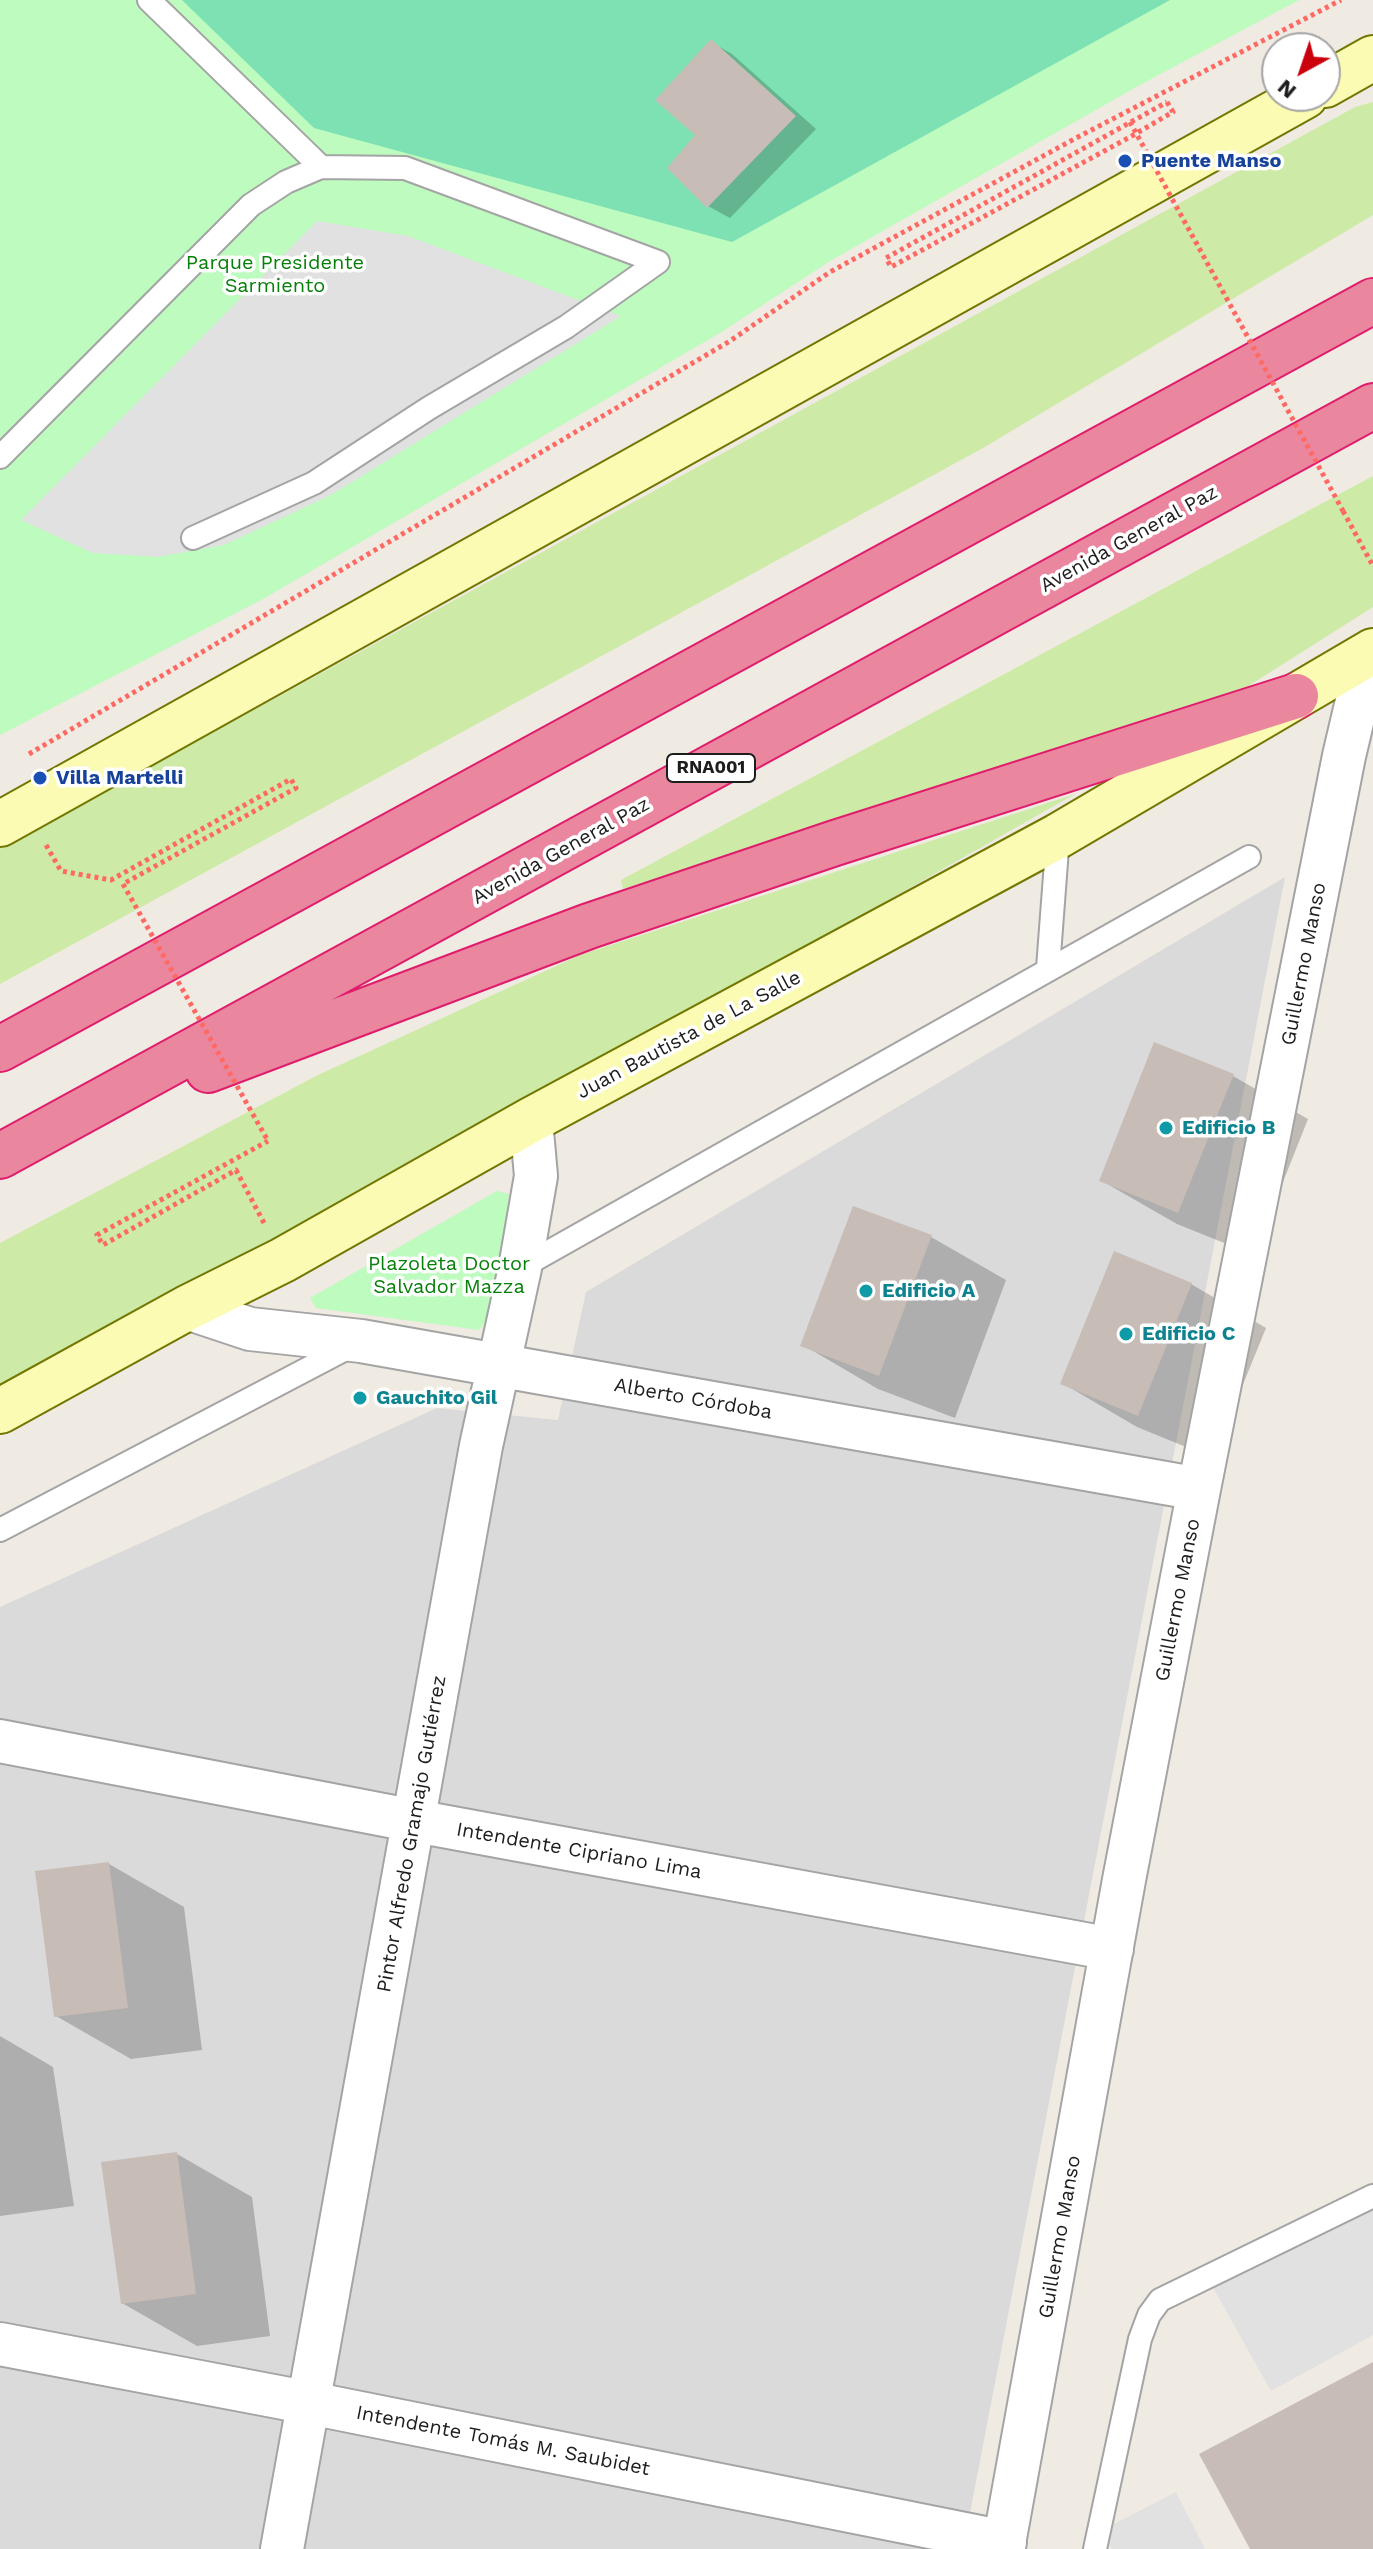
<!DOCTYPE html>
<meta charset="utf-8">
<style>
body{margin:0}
#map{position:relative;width:1373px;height:2549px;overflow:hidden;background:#efeae2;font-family:"Work Sans",sans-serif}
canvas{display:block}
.north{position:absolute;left:1261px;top:32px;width:80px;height:80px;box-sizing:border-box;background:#fff;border:2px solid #a5a5a5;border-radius:50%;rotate:220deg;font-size:22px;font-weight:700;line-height:32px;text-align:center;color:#1d1d1d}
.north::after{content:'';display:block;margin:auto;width:28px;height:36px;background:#ca000d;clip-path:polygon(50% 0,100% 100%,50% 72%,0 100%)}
</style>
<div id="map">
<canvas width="1373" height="2549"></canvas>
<div class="north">N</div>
</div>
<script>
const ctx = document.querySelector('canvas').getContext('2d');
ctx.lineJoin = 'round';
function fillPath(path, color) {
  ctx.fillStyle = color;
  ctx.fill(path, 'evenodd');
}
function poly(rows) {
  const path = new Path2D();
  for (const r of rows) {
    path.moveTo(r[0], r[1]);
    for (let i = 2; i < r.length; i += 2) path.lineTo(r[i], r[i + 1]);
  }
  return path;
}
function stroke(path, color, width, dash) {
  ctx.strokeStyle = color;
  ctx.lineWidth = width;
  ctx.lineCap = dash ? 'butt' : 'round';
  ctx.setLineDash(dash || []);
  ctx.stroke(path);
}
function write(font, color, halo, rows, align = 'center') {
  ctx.font = font + ' "Work Sans",sans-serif';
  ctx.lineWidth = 7;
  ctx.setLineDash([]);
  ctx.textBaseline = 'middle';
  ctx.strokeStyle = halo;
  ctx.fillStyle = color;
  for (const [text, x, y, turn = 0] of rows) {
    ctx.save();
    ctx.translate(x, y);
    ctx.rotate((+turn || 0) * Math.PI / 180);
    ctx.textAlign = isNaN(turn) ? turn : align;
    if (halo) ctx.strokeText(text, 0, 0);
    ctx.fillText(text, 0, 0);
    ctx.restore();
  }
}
fillPath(poly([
 [1285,877,963,2549,0,2549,0,1607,437,1408,558,1420,586,1292]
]), '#dbdada');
fillPath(poly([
 [1373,102,1373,215,983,448,0,984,0,849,1355,107],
 [1373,476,1373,607,1242,690,938,792,623,889,621,880],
 [1075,794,311,1228,0,1387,0,1243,34,1225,318,1075,580,955]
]), '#cdeba6');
fillPath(poly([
 [0,0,1299,0,1138,86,830,261,720,333,263,599,0,735],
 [497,1191,509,1194,494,1312,479,1330,316,1308,310,1298]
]), '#bdfbbe');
fillPath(poly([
 [182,0,1170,0,732,242,314,128]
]), '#7de1b4');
fillPath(poly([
 [317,221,408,236,621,316,331,495,224,545,158,557,93,553,21,520],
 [1373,2182,1373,2335,1271,2391,1206,2275],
 [1176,2492,1205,2549,1112,2549,1102,2530]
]), '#e1e1e1');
fillPath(poly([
 [711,42,732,54,816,129,730,218,708,206,698,135],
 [1233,1076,1308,1119,1254,1255,1177,1224,1102,1181],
 [855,1208,931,1237,1006,1280,955,1418,878,1389,803,1345],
 [1191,1284,1266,1328,1213,1458,1137,1427,1062,1383],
 [109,1864,184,1907,202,2050,131,2059,56,2016],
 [0,2036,53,2067,74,2206,0,2216],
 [177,2154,252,2197,270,2336,197,2346,122,2303]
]), '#0003');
fillPath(poly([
 [711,39,796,116,707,208,667,168,695,135,655,100],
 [1154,1042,1234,1074,1178,1213,1099,1181],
 [853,1206,932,1235,879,1376,800,1346],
 [1114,1251,1192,1283,1138,1416,1060,1384],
 [109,1862,128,2008,54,2017,35,1871],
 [177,2152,196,2294,121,2304,101,2162],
 [1373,2362,1373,2549,1250,2549,1199,2454]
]), '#c7bcb6');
const lane = poly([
 [149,0,321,167],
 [0,457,251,205,286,182,321,167,405,168,658,262,566,327,429,408,314,483,193,538],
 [1048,968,1058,836],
 [520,1268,1249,857],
 [0,1530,353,1345],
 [1095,2549,1140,2339,1149,2315,1160,2300,1373,2196]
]);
const street = poly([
 [187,1308,250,1329,361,1341,1199,1489],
 [0,1741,415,1821,1112,1949],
 [0,2344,310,2403,1005,2542],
 [282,2549,481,1446,520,1268,536,1176,531,1120],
 [1003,2549,1124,1880,1199,1489,1344,756,1368,654]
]);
const secondary = poly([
 [1325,85,1373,58],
 [0,824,1305,96],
 [0,1411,187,1308,283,1260,531,1120,1058,836,1373,651]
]);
const highway = poly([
 [0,1049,1373,301],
 [208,1070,589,926,835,843,1296,696],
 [0,1156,1373,406]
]);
stroke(lane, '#a4a4a4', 26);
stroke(street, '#a4a4a4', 46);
stroke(secondary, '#727701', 48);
stroke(highway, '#df1d6c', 48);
stroke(poly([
 [1167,102,1173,112,1130,137,891,267,886,258,1167,102],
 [1343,511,1373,566],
 [29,754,730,341,830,272,1078,137,1341,0],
 [46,845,61,871,111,880,291,779,296,788,123,884],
 [264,1223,236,1170,103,1245,97,1235,268,1141]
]), '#ff6963', 5, [4, 4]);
stroke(lane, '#fff', 22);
stroke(street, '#fff', 42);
stroke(secondary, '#fcfbb3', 44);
stroke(highway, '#ea879f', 44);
stroke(poly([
 [1130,122,1343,511],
 [123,884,268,1141]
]), '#ff6963', 5, [4, 4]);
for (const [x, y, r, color] of [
 [1125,161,8,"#1a4fb4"],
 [40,778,8,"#1a4fb4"],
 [1166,1128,8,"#0f9aa8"],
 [866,1291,8,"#0f9aa8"],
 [1126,1334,8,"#0f9aa8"],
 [360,1398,8,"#0f9aa8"]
]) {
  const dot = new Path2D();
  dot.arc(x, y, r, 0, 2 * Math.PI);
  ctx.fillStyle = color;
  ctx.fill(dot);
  stroke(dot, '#fff', 3);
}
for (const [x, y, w] of [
 [711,768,88]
]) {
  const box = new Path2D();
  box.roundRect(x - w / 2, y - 14, w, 28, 6);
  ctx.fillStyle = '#fff';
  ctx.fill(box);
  stroke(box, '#1d1d1d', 2);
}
write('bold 18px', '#1d1d1d', null, [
 ["RNA001",711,768]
]);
write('bold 20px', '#164399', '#fff', [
 ["Puente Manso",1141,161],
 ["Villa Martelli",56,778]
], 'left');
write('20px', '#077f09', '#fff', [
 ["Parque Presidente",275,263],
 ["Sarmiento",275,286],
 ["Plazoleta Doctor",449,1264],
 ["Salvador Mazza",449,1287]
]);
write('20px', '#1d1d1d', '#fff', [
 ["Avenida General Paz",1129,539,-29],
 ["Avenida General Paz",561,851,-29],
 ["Guillermo Manso",1304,964,-79],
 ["Juan Bautista de La Salle",689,1035,-28],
 ["Alberto Córdoba",693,1399,10],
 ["Guillermo Manso",1178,1600,-79],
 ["Pintor Alfredo Gramajo Gutiérrez",412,1834,-80],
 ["Intendente Cipriano Lima",579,1851,10],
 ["Guillermo Manso",1060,2237,-80],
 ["Intendente Tomás M. Saubidet",503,2441,11]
]);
write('bold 20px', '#0d838f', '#fff', [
 ["Edificio B",1182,1128],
 ["Edificio A",882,1291],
 ["Edificio C",1142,1334],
 ["Gauchito Gil",376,1398]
], 'left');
</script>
